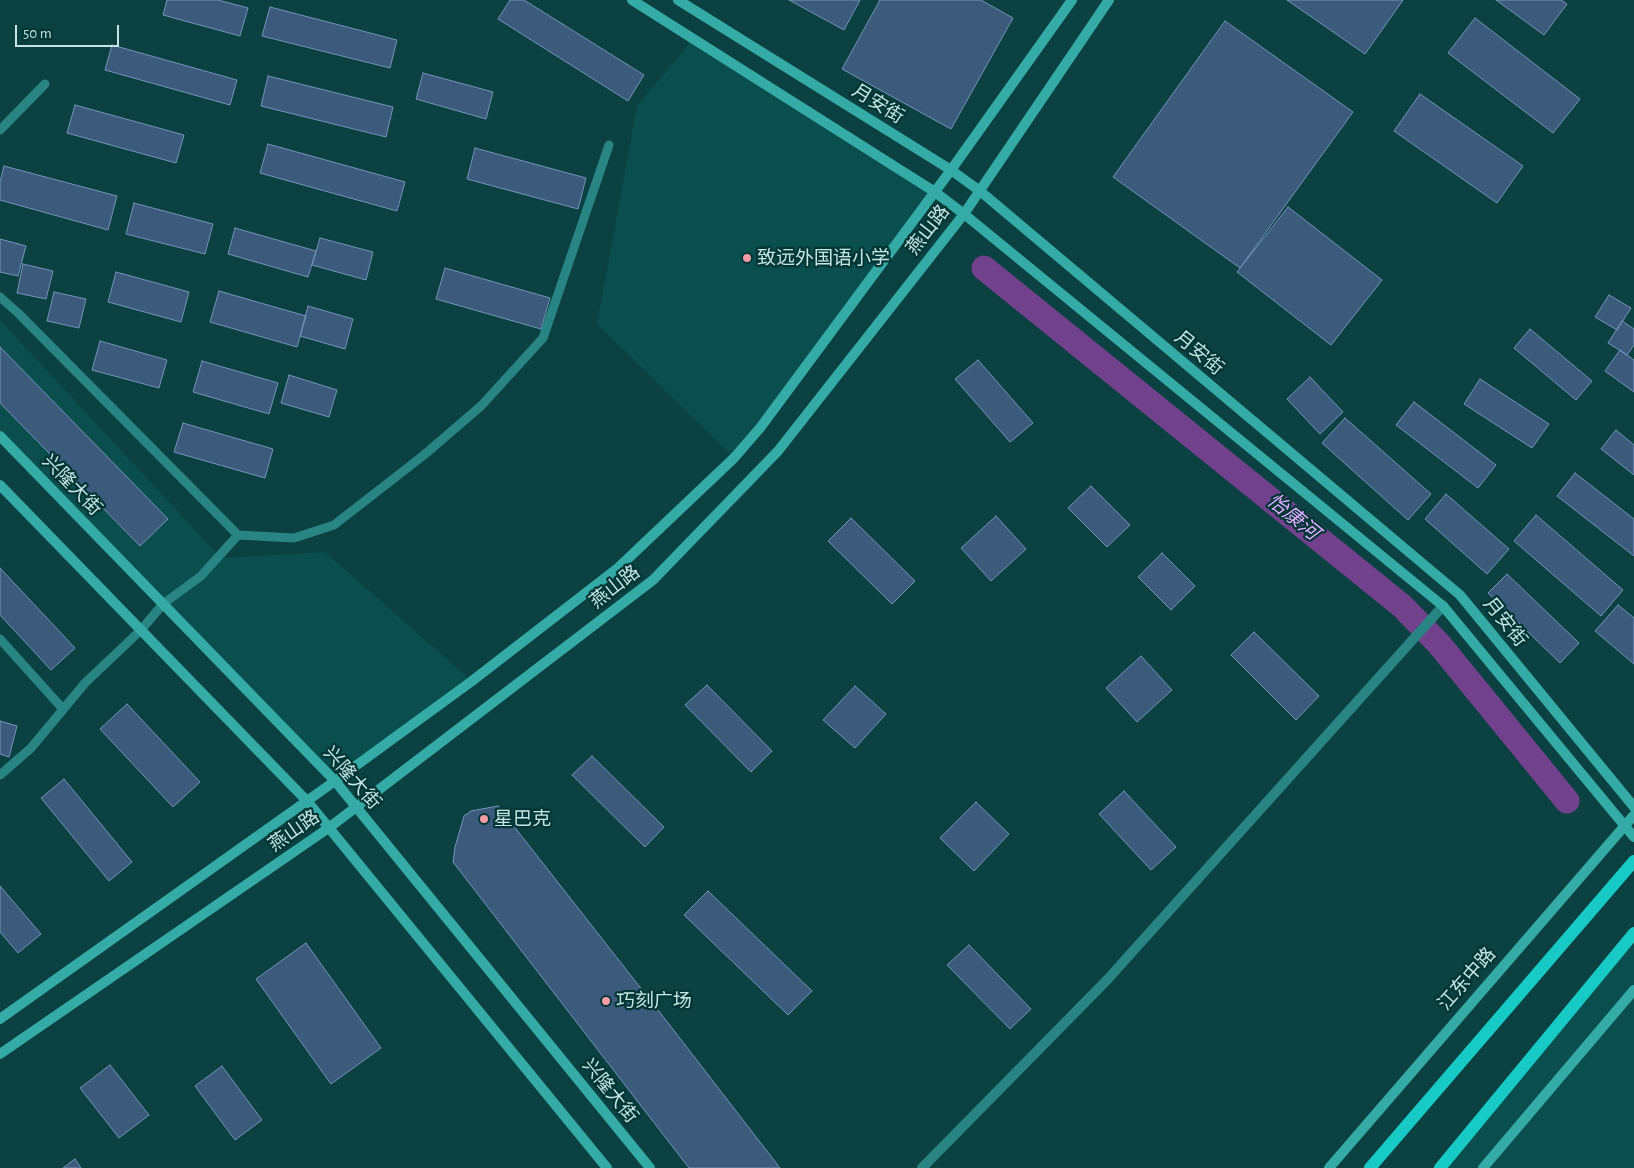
<!DOCTYPE html>
<meta charset="utf-8">
<style>
body{margin:0}
#map{position:relative;width:1634px;height:1168px;overflow:hidden;background:#0b4140;font-family:"Alegreya Sans",sans-serif}
canvas{display:block}
.scale{position:absolute;left:15px;top:25px;width:104px;height:22px;box-sizing:border-box;border:2px solid #c5e4e3;border-top:0;padding-left:6px;font-size:15px;line-height:18px;white-space:nowrap;color:#c5e4e3;-webkit-text-stroke:4px #003635;paint-order:stroke}
</style>
<div id="map">
<canvas width="1634" height="1168"></canvas>
<div class="scale">50 m</div>
</div>
<script>
const ctx = document.querySelector('canvas').getContext('2d');
ctx.lineJoin = 'round';
function fillPath(path, color) {
  ctx.fillStyle = color;
  ctx.fill(path, 'evenodd');
}
function poly(rows) {
  const path = new Path2D();
  for (const r of rows) {
    path.moveTo(r[0], r[1]);
    for (let i = 2; i < r.length; i += 2) path.lineTo(r[i], r[i + 1]);
  }
  return path;
}
function stroke(path, color, width, dash) {
  ctx.strokeStyle = color;
  ctx.lineWidth = width;
  ctx.lineCap = dash ? 'butt' : 'round';
  ctx.setLineDash(dash || []);
  ctx.stroke(path);
}
function write(font, color, halo, rows, align = 'center') {
  ctx.font = font + ' "Alegreya Sans","Noto Sans SC",sans-serif';
  ctx.lineWidth = 4.5;
  ctx.setLineDash([]);
  ctx.textBaseline = 'middle';
  ctx.strokeStyle = halo;
  ctx.fillStyle = color;
  for (const [text, x, y, turn = 0] of rows) {
    ctx.save();
    ctx.translate(x, y);
    ctx.rotate((+turn || 0) * Math.PI / 180);
    ctx.textAlign = isNaN(turn) ? turn : align;
    if (halo) ctx.strokeText(text, 0, 0);
    ctx.fillText(text, 0, 0);
    ctx.restore();
  }
}
fillPath(poly([
 [693,39,935,192,734,458,597,324,637,106],
 [0,320,221,558,325,552,472,681,335,781,0,436],
 [1634,933,1634,1168,1440,1168]
]), '#0a4e4d');
stroke(poly([
 [984,268,1402,606,1439,644,1567,801]
]), '#72418d', 25);
const building = poly([
 [167,0,218,0,248,8,240,36,163,15,167,0],
 [510,0,524,0,644,75,628,101,498,19,510,0],
 [789,0,860,0,844,30,789,0],
 [880,0,981,0,1013,18,951,129,842,69,880,0],
 [1287,0,1403,0,1365,54,1287,0],
 [1496,0,1561,0,1567,4,1544,35,1496,0],
 [270,7,397,40,390,68,262,36,270,7],
 [1475,18,1580,99,1553,133,1448,53,1475,18],
 [1225,21,1353,112,1240,268,1113,177,1225,21],
 [112,45,237,80,230,105,105,70,112,45],
 [423,73,493,92,486,119,416,99,423,73],
 [268,76,393,107,386,137,261,106,268,76],
 [1420,94,1523,166,1497,203,1394,131,1420,94],
 [75,105,184,135,176,163,67,133,75,105],
 [268,144,405,182,397,211,260,173,268,144],
 [475,148,586,178,578,209,467,179,475,148],
 [4,166,117,196,108,230,0,200,0,182,4,166],
 [134,203,213,224,205,254,126,234,134,203],
 [1288,207,1382,280,1331,345,1237,272,1288,207],
 [235,228,316,251,308,277,228,254,235,228],
 [320,238,373,252,366,280,312,265,320,238],
 [0,239,26,246,18,276,0,272,0,239],
 [23,264,53,271,46,299,17,293,23,264],
 [445,268,550,298,541,329,436,299,445,268],
 [116,272,189,292,181,322,108,302,116,272],
 [219,291,306,316,297,347,210,322,219,291],
 [54,292,86,299,79,328,47,321,54,292],
 [1609,295,1631,308,1617,330,1595,317,1609,295],
 [308,306,353,319,345,349,300,336,308,306],
 [1622,321,1634,329,1634,345,1627,355,1608,343,1622,321],
 [1530,329,1592,381,1576,400,1514,348,1530,329],
 [100,341,167,360,159,388,92,370,100,341],
 [0,347,168,519,140,546,0,403,0,347],
 [1620,350,1634,360,1634,392,1605,371,1620,350],
 [978,360,1033,423,1010,442,955,379,978,360],
 [202,361,278,383,269,414,193,392,202,361],
 [289,375,337,390,329,417,281,403,289,375],
 [1310,377,1343,412,1320,434,1287,399,1310,377],
 [1480,379,1549,424,1532,448,1464,404,1480,379],
 [1414,402,1496,465,1478,488,1396,425,1414,402],
 [1345,418,1431,494,1408,520,1322,443,1345,418],
 [183,423,273,449,265,478,174,452,183,423],
 [1616,430,1634,445,1634,475,1601,449,1616,430],
 [1575,473,1634,519,1634,556,1557,496,1575,473],
 [1091,486,1130,525,1107,547,1068,508,1091,486],
 [1446,494,1509,549,1487,574,1425,519,1446,494],
 [1536,515,1623,590,1601,616,1514,541,1536,515],
 [996,516,1026,549,991,581,961,548,996,516],
 [851,518,915,581,892,604,828,541,851,518],
 [1162,553,1195,586,1171,610,1138,577,1162,553],
 [0,568,75,648,51,670,0,615,0,568],
 [1507,574,1579,643,1560,663,1488,593,1507,574],
 [1618,605,1634,618,1634,664,1595,631,1618,605],
 [1254,632,1319,696,1296,720,1231,655,1254,632],
 [1141,656,1172,690,1137,722,1106,688,1141,656],
 [707,685,772,751,751,772,685,705,707,685],
 [855,686,886,714,855,748,823,720,855,686],
 [127,704,200,782,173,807,100,729,127,704],
 [0,721,17,726,9,757,0,754,0,721],
 [592,756,664,827,645,847,572,775,592,756],
 [64,779,132,862,109,881,41,798,64,779],
 [1124,791,1176,847,1151,870,1099,814,1124,791],
 [976,802,1009,834,974,871,940,838,976,802],
 [498,806,672,1028,780,1168,689,1168,453,862,455,847,464,816,471,811,498,806],
 [0,886,41,934,18,953,0,932,0,886],
 [708,891,812,991,788,1015,684,915,708,891],
 [306,943,381,1048,331,1084,256,979,306,943],
 [969,945,1031,1009,1010,1029,947,965,969,945],
 [110,1065,149,1115,119,1138,80,1088,110,1065],
 [222,1066,262,1120,235,1140,195,1086,222,1066],
 [75,1159,81,1168,63,1168,75,1159]
]);
fillPath(building, '#3c5a7c');
stroke(building, '#7494ba', 1);
stroke(poly([
 [0,130,45,84],
 [0,297,18,313,238,535,294,538,334,525,424,455,481,406,543,338,609,145],
 [0,639,63,709],
 [0,775,31,748,85,683,141,630,163,604,201,576,238,535]
]), '#288583', 9);
stroke(poly([
 [922,1168,1107,980,1443,606]
]), '#288583', 10);
stroke(poly([
 [632,0,935,192,964,214,1443,606,1634,837],
 [678,0,951,170,980,191,1460,595,1634,807],
 [0,436,335,781,650,1168],
 [0,485,307,801,607,1168],
 [0,1019,335,781,472,681,618,568,734,458,760,428,951,170,1072,0],
 [0,1054,330,827,653,580,778,451,964,214,1109,0],
 [1329,1168,1634,815],
 [1483,1168,1634,990]
]), '#35aba8', 10);
stroke(poly([
 [1370,1168,1634,861],
 [1440,1168,1634,933]
]), '#18cac6', 12);
for (const [x, y, r, color] of [
 [747,258,5,"#f49aa4"],
 [484,819,5,"#f49aa4"],
 [606,1001,5,"#f49aa4"]
]) {
  const dot = new Path2D();
  dot.arc(x, y, r, 0, 2 * Math.PI);
  ctx.fillStyle = color;
  ctx.fill(dot);
  stroke(dot, '#003635', 2);
}
write('19px', '#c5e4e3', '#003635', [
 ["月安街",878,104,32],
 ["燕山路",928,230,-52],
 ["月安街",1199,353,40],
 ["兴隆大街",72,485,46],
 ["燕山路",615,587,-38],
 ["月安街",1505,622,51],
 ["兴隆大街",352,778,49],
 ["燕山路",294,831,-35],
 ["江东中路",1467,979,-49],
 ["兴隆大街",610,1091,51]
]);
write('19px', '#c5e4e3', '#003635', [
 ["致远外国语小学",757,258],
 ["星巴克",494,819],
 ["巧刻广场",616,1001]
], 'left');
write('italic 20px', '#e0acff', '#003635', [
 ["怡康河",1293,517,39]
]);
</script>
